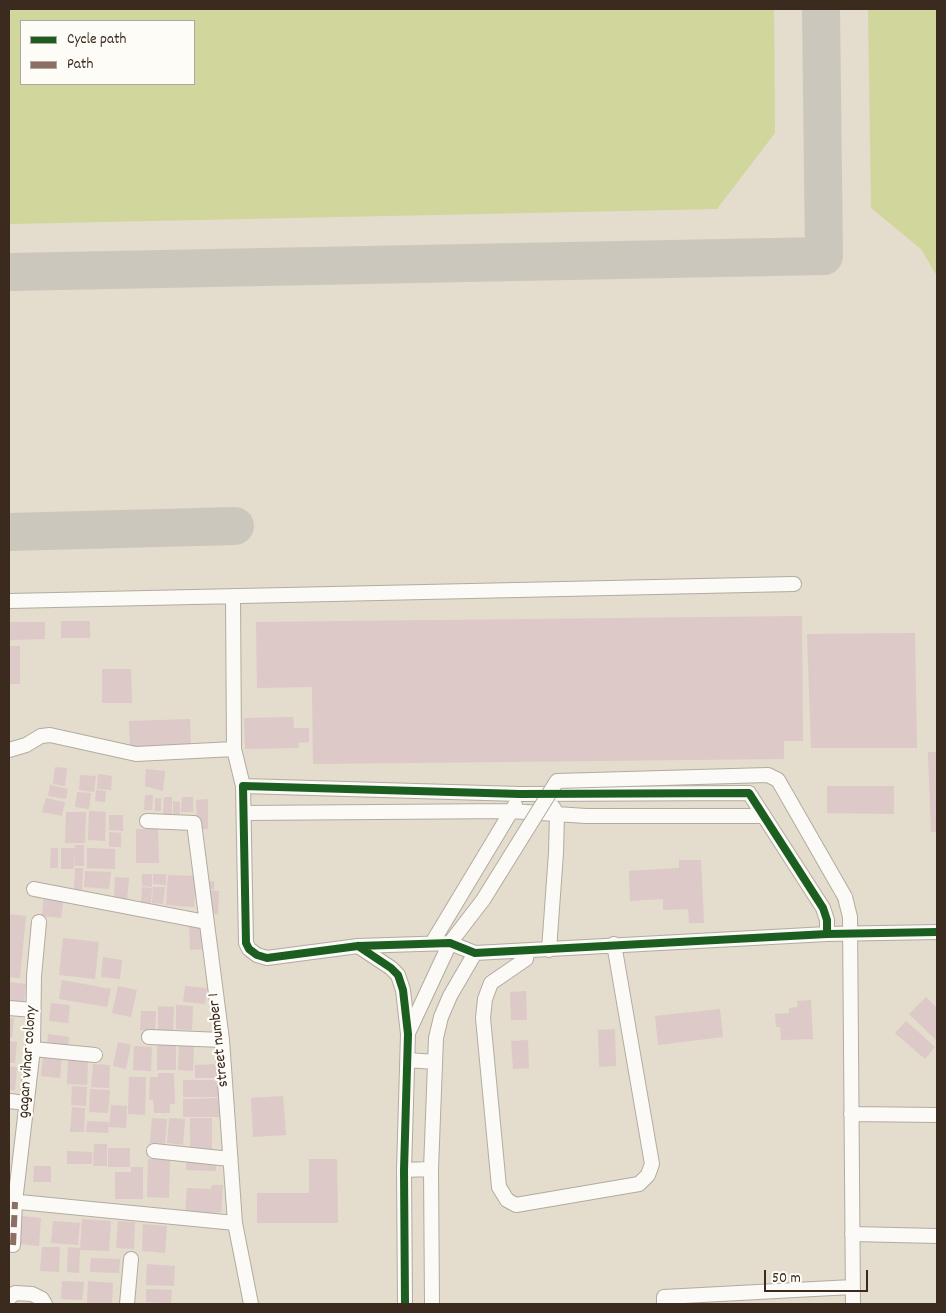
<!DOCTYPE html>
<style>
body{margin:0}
#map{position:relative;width:946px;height:1313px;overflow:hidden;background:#e4dccc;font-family:Dekko,sans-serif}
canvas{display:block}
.frame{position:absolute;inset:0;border:10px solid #3b2a1e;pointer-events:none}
.legend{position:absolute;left:20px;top:20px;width:175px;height:65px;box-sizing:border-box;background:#fdfcf7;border:1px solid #afa8a0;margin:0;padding:6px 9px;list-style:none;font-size:15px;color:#3b2a1e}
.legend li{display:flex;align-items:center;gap:10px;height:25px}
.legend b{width:25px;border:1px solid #afa8a0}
.scale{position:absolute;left:764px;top:1270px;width:104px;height:22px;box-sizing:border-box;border:2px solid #3b2a1e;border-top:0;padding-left:6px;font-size:15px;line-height:18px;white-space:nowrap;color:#3b2a1e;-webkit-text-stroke:4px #fdfcf7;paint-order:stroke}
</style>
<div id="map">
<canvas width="946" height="1313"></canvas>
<div class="frame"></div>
<ul class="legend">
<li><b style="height:6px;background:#1b5e20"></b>Cycle path</li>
<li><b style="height:6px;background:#8d6e63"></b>Path</li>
</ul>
<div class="scale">50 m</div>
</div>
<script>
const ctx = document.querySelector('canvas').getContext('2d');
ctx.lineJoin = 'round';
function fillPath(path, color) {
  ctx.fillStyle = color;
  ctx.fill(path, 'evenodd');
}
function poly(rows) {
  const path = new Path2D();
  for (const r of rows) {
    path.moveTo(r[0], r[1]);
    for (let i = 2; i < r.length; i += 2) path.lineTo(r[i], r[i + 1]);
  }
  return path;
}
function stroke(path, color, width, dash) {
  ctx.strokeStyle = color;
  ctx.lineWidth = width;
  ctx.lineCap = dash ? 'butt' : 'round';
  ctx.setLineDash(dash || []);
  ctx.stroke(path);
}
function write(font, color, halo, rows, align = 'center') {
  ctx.font = font + ' Dekko,sans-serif';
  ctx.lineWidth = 4.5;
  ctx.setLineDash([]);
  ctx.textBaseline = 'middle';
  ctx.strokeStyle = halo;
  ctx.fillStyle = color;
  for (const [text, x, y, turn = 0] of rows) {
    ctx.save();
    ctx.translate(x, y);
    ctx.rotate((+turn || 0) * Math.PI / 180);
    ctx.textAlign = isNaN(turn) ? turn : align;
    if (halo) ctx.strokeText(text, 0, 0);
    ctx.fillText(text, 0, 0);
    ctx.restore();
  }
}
fillPath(poly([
 [9,9,774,9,775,133,717,209,9,224],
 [21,21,194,21,194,84,21,84],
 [868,9,937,9,937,276,921,249,871,208]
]), '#d0d69c');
stroke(poly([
 [9,272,824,256,821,9],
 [9,532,235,526]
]), '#ccc7bd', 38);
fillPath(poly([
 [802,616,803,741,784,741,784,759,313,764,312,687,257,688,256,622],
 [61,621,90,621,90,638,61,638],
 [9,622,45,622,45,639,9,640],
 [915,633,917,748,811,748,807,634],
 [9,646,20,646,20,684,9,684],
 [102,669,131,669,132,703,102,703],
 [293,717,294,728,309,728,309,742,298,743,299,748,245,749,244,718],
 [190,719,191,749,130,751,129,721],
 [928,752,937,752,937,832,931,832],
 [55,767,67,768,65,786,53,784],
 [146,769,165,771,163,791,145,786],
 [98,774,112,776,111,790,97,789],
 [80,775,96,776,94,792,79,790],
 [50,785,68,789,66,799,48,796],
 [827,786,894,786,894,814,827,813],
 [96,790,106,791,105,802,95,801],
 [77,792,91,793,89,809,75,807],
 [145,795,153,795,152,810,144,810],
 [164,797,172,797,172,816,163,816],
 [182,797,193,797,193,812,181,812],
 [46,798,65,802,62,816,42,812],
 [155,798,161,798,161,811,155,811],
 [208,799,208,829,197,829,196,800],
 [173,801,180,802,180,814,173,814],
 [89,811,106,812,105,841,88,840],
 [66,812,86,812,85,843,65,843],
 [109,815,123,815,123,831,109,830],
 [136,829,158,829,159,863,136,863],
 [109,832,121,833,121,847,109,847],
 [75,845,84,845,84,866,75,866,74,855,74,869,61,869,61,848,75,848],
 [51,848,58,848,58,868,50,868],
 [87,848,115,849,115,869,87,868],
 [679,860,701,860,704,923,689,923,688,909,663,910,663,899,630,901,629,871,679,868],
 [75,868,83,868,82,890,74,890],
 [85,871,111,872,109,889,84,887],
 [142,874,152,874,152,887,142,886],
 [153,874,166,874,166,885,153,884],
 [168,875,196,876,194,907,166,905],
 [115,877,129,878,127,900,114,899],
 [214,881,214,889,203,889,203,882],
 [142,887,152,888,151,903,141,903],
 [153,887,165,887,163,904,152,903],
 [207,890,219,891,218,914,206,913],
 [44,895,64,897,61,918,42,916],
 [9,914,26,916,20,978,9,977],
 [201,923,202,949,190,950,189,924],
 [63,938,99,942,95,979,59,975],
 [103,957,122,960,120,979,101,977],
 [62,980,111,989,107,1007,59,999],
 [9,982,26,984,24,1003,9,1001],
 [118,986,137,990,131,1017,112,1013],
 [185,986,207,988,205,1004,183,1002],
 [526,991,527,1020,511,1020,510,992],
 [926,997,937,1008,937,1041,909,1014],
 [811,1000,813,1039,781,1040,780,1027,776,1027,775,1014,789,1013,789,1008,798,1007,797,1001],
 [51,1003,70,1005,68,1023,49,1021],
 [176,1005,193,1006,192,1030,176,1029],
 [158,1006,174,1007,173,1032,158,1032],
 [720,1009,723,1037,658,1045,655,1016],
 [141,1011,156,1011,155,1031,140,1030],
 [9,1018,14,1018,12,1038,9,1037],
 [906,1021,935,1047,925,1059,895,1033],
 [615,1029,616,1066,599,1067,598,1030],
 [48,1034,69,1037,68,1048,47,1046],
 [528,1040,529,1068,513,1069,511,1041],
 [9,1041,17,1042,15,1063,9,1063],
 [118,1042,131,1045,126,1069,113,1066],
 [176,1043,176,1070,157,1070,157,1044],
 [134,1046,152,1047,151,1071,133,1070],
 [179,1046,194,1046,193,1071,178,1070],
 [43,1056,62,1057,60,1078,41,1076],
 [68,1060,88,1062,87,1085,67,1084],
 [93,1064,110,1065,109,1088,91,1087],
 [218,1064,218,1078,195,1078,195,1065],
 [9,1066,17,1067,15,1090,9,1090],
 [158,1073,174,1073,175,1104,170,1104,170,1113,154,1113,153,1100,149,1100,150,1077,158,1077],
 [129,1077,146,1077,145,1115,128,1114],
 [183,1080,219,1080,220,1097,183,1097],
 [72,1086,87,1087,86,1106,71,1105],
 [90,1089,110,1090,108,1113,89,1112],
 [283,1096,286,1135,253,1137,251,1098],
 [220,1098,220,1117,183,1117,183,1099],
 [111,1105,127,1106,126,1128,109,1127],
 [72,1107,85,1108,84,1132,70,1132],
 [152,1118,167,1119,165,1144,150,1143],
 [169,1118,185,1119,183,1145,167,1143],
 [190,1118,212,1118,212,1149,190,1149],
 [87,1121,109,1122,108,1133,86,1132],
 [94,1144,107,1144,107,1166,93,1166],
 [108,1148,130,1148,130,1167,108,1167],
 [67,1151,92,1152,92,1164,67,1164],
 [186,1157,216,1158,216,1171,186,1170],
 [148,1159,170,1159,169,1198,147,1197],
 [309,1159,337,1159,338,1223,257,1223,257,1193,309,1193],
 [34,1166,51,1166,51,1182,33,1182],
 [131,1167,143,1167,143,1199,115,1199,115,1172,131,1172],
 [212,1185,223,1185,221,1212,185,1215,187,1188,211,1189],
 [22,1216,41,1218,39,1246,20,1244],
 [82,1219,111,1221,109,1251,80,1250],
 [53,1221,80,1223,78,1245,51,1243],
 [118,1221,135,1222,134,1249,116,1248],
 [143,1224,167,1226,165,1253,142,1251],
 [42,1247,60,1247,59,1272,40,1271],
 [68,1247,80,1248,79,1273,67,1272],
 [91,1258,120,1259,119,1273,90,1272],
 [147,1264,175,1266,174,1286,146,1285],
 [62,1281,84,1282,82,1300,61,1299],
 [88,1281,113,1283,112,1304,87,1304],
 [146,1289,172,1290,171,1303,146,1302]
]), '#dcc9c8');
const minor = poly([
 [233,596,234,749,243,786],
 [9,601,794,584],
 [9,750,26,745,41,736,50,735,136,754,234,749],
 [244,813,511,811,586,816,764,816],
 [147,821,194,823,222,1040,235,1223,251,1304],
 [34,889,206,922],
 [845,897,850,917,853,1304],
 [827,934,827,920,823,908,749,793,520,794,243,786,246,943,249,949,257,955,267,958,358,946,450,943,475,953,827,934,937,932],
 [432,943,515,805],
 [358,946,391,968,398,975,403,990,408,1034,404,1170,405,1304],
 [549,950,556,853,557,814,553,807],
 [527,952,526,959,491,983,485,999,483,1018,499,1187,507,1200,516,1205,639,1184,648,1175,652,1164,614,944],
 [9,1008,33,1010],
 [408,1033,450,943,483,900],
 [149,1037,222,1040],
 [33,1049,95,1055],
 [408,1060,434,1062],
 [9,1101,26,1103],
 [851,1114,937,1115],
 [154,1151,230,1159],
 [404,1170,431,1169],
 [9,1201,235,1223],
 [852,1234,937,1236],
 [13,1245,15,1202,33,1049,34,976,39,922],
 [9,1298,15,1293,32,1294,42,1299,45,1304],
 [127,1304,131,1259],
 [432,1304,431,1169,436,1038,441,1017,450,996,475,953],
 [664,1304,664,1297,852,1287]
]);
stroke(minor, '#b2aba0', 16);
stroke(minor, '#fbfaf7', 14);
const minorBridge = poly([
 [483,900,557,781,768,775,778,780,845,897]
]);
stroke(minorBridge, '#b2aba0', 16, []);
stroke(minorBridge, '#fbfaf7', 14);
stroke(poly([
 [13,1245,15,1202]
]), '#8d6e63', 6, [12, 6]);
stroke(poly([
 [827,934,827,920,823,908,749,793,520,794,243,786,246,943,249,949,257,955,267,958,358,946,450,943,475,953,827,934,937,932],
 [358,946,391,968,398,975,403,990,408,1034,404,1170,405,1304]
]), '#1b5e20', 8);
write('16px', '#3b2a1e', '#fdfcf7', [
 ["street number 1",220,1040,-96],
 ["gagan vihar colony",29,1062,-86]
]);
</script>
